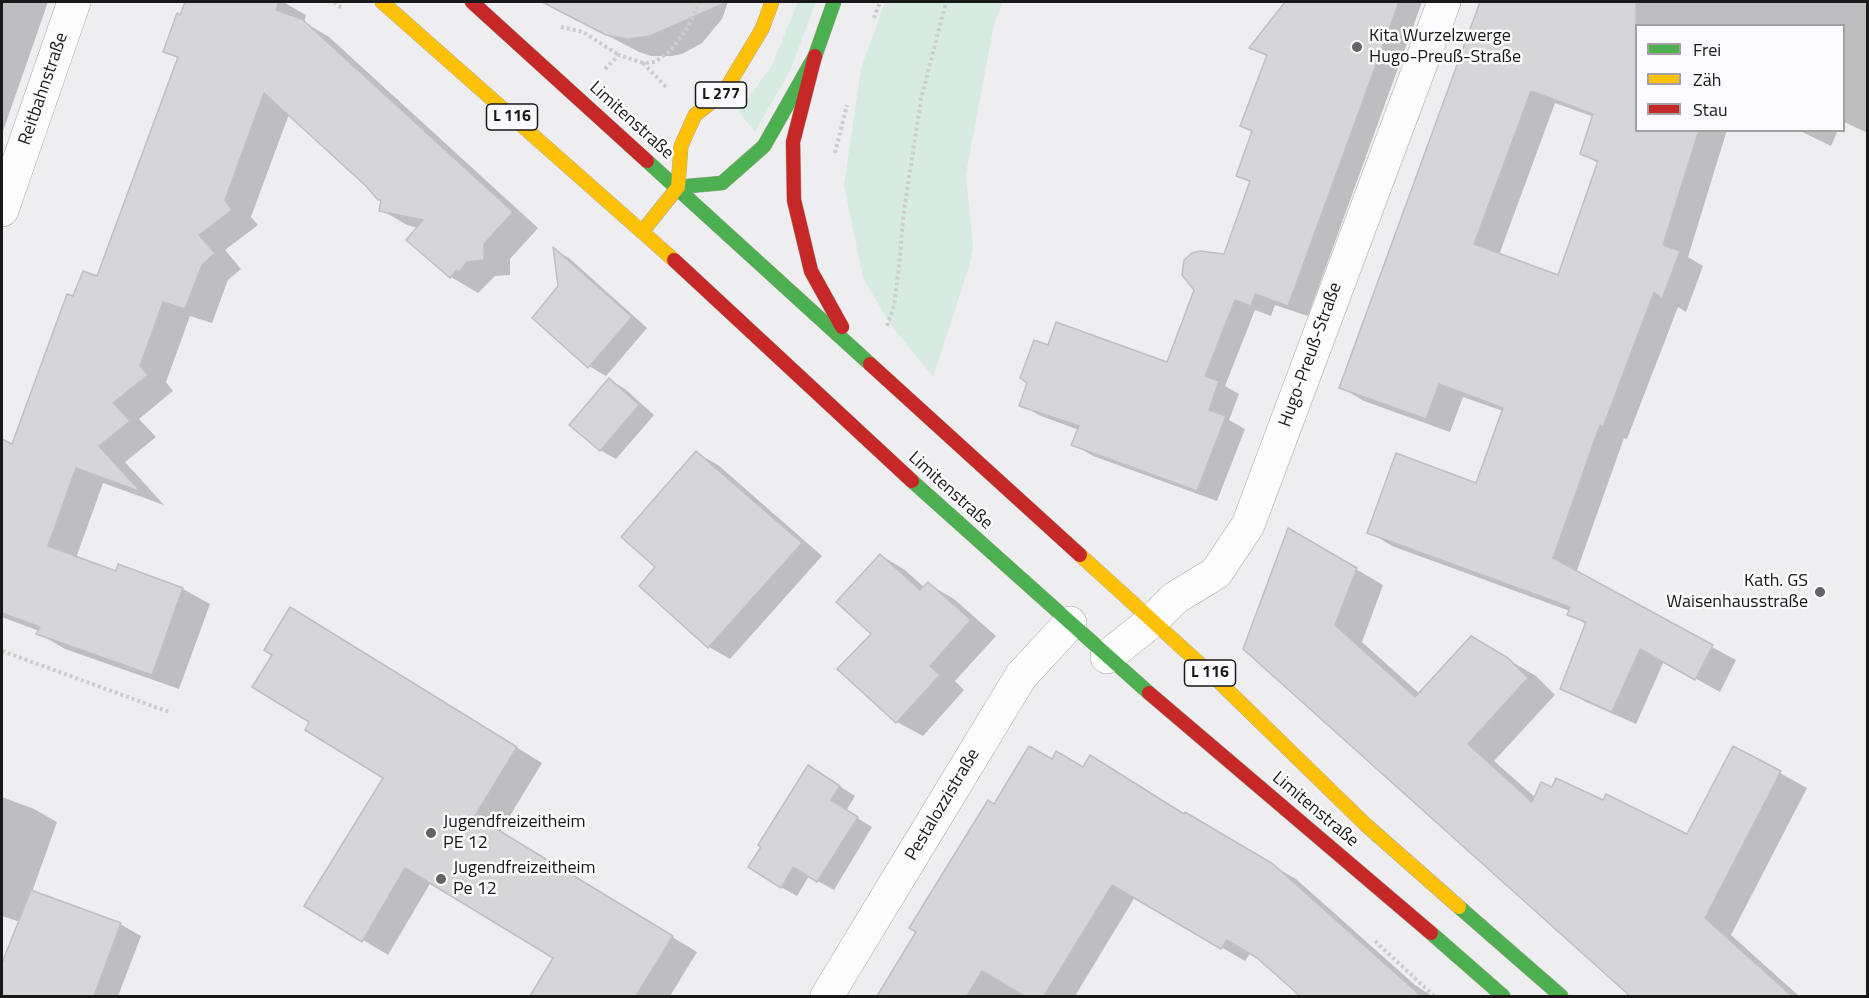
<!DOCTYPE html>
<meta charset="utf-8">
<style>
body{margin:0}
#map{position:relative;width:1869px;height:998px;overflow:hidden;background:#eeeef0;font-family:"Titillium Web",sans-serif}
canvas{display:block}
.frame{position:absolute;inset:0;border:3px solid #19191a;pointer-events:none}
.legend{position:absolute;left:1635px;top:24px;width:210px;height:108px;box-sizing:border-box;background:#fbfafe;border:2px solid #a1a0a3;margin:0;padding:8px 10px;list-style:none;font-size:18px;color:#19191a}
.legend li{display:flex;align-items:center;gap:12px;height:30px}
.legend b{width:30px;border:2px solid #a1a0a3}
</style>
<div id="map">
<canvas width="1869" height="998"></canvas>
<div class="frame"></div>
<ul class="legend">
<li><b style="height:8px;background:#4caf50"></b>Frei</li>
<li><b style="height:8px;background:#ffc107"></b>Zäh</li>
<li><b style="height:8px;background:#c62828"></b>Stau</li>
</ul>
</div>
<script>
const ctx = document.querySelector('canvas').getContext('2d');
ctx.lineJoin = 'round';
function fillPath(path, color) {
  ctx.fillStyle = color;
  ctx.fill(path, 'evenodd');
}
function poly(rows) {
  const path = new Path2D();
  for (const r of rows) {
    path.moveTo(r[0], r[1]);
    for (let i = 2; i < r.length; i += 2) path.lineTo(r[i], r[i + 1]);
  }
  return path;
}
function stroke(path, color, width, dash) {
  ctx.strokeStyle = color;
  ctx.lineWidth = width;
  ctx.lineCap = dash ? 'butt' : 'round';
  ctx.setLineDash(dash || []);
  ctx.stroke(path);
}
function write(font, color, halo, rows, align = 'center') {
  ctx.font = font + ' "Titillium Web",sans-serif';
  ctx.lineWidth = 5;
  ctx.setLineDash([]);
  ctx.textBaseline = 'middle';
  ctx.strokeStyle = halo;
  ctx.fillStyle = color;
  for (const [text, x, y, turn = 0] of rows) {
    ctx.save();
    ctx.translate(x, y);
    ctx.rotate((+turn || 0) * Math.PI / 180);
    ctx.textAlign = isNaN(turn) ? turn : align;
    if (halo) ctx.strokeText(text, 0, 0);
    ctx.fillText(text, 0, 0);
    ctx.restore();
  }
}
fillPath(poly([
 [798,2,816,2,790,71,755,132,739,112,772,65],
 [885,2,1003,2,994,24,966,174,973,245,971,260,933,377,888,321,863,278,844,185,861,68]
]), '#d8ebe2');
fillPath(poly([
 [2,2,48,2,2,134],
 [187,2,283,2,306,15,304,22,329,37,538,228,510,259,510,275,495,276,478,293,451,277,408,239,418,228,407,225,381,210,382,201,289,114,251,217,258,225,225,250,241,269,228,280,212,323,190,316,166,382,173,391,139,419,156,437,125,462,164,505,103,483,76,558,117,573,119,566,183,589,210,604,179,689,65,649,38,633,39,631,2,617,2,449,4,442,13,445,74,298,98,278,179,59,165,51],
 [555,2,728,2,722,19,702,43,682,54,672,56,651,56,639,52,580,21],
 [1287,2,1422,2,1308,316,1275,305,1271,316,1255,310,1225,386,1239,394,1229,420,1245,429,1217,501,1093,456,1073,444,1079,430,1041,416,1021,405,1049,347,1168,364,1225,256,1251,183,1238,175,1253,132,1242,126,1268,57,1251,48],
 [1481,2,1868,2,1868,133,1844,122,1844,26,1636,26,1636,130,1727,130,1688,257,1703,266,1686,312,1678,307,1627,439,1624,438,1576,573,1736,660,1720,692,1664,661,1636,724,1586,702,1562,688,1587,625,1569,614,1570,611,1392,546,1369,532,1477,484,1503,411,1463,397,1450,432,1364,401,1340,387],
 [1555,103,1594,117,1582,154,1598,163,1559,277,1499,255],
 [1798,130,1838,130,1831,146],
 [555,250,569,258,647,328,606,376,589,366,560,286],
 [610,380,625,389,654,415,616,459,600,450],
 [697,453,718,465,822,556,730,659,709,647,657,567],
 [1289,530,1383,585,1362,642,1420,694,1471,638,1536,676,1555,695,1494,761,1536,798,1687,836,1780,773,1807,788,1731,935,1799,996,1634,996,1245,649],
 [880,555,905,570,925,588,928,584,954,599,996,636,955,681,964,690,923,736,897,722,839,669,873,634],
 [316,624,542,763,500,832,697,952,670,996,532,996,555,957,431,882,388,955,363,940,385,778,311,721],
 [1052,761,1084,768,1185,815,1296,879,1415,985,1432,996,1301,996,1258,957,1251,952,1245,961,1135,897,1075,996,879,996,995,806],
 [824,776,855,796,846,811,872,827,834,890,809,876,797,896,781,887],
 [2,797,34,809,57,822,32,892,120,924,141,936,118,996,2,996,2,967,20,922,2,916]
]), '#0003');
const building = poly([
 [185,2,279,2,276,10,302,19,513,212,484,244,484,260,467,262,459,272,457,270,450,278,406,240,423,220,379,211,381,200,378,200,366,186,264,93,225,200,232,210,199,235,215,253,202,265,185,309,163,302,140,366,148,375,113,403,130,421,99,446,141,492,76,468,48,546,116,571,118,564,183,588,152,675,36,634,40,627,2,613,2,439,12,444,67,294,73,296,83,271,97,276,178,57,163,52,177,13,180,15,185,2],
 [542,2,727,2,650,36,628,39,606,35,542,2],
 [1285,2,1399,2,1288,306,1255,294,1251,306,1235,300,1205,376,1219,381,1209,410,1226,416,1197,491,1071,445,1079,426,1019,406,1027,383,1020,378,1034,340,1048,345,1056,322,1167,362,1194,290,1182,275,1184,260,1192,253,1200,251,1224,254,1250,181,1236,176,1252,131,1240,126,1267,55,1249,48,1285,2],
 [1480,2,1636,2,1636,130,1699,130,1663,245,1680,251,1662,299,1654,292,1603,427,1600,425,1553,558,1713,645,1695,680,1640,649,1612,712,1560,689,1586,622,1567,615,1570,607,1367,533,1396,453,1476,483,1503,408,1439,384,1426,419,1339,388,1480,2],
 [1531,91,1593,114,1580,154,1598,161,1558,275,1474,244,1531,91],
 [553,247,632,317,588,368,532,318,558,286,553,247],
 [609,378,639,405,600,451,569,425,609,378],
 [696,451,802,543,708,648,639,586,655,567,621,537,696,451],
 [1288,528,1357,568,1335,625,1415,697,1471,636,1508,658,1528,678,1468,744,1532,802,1541,782,1552,787,1556,778,1603,800,1606,794,1687,834,1733,746,1781,771,1705,918,1792,996,1630,996,1243,649,1288,528],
 [880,554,920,590,928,582,971,620,930,666,940,675,896,723,837,669,871,634,836,602,880,554],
 [290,607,517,747,475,816,673,936,636,996,530,996,553,958,405,868,362,942,304,906,383,778,305,730,309,722,252,687,272,655,264,650,290,607],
 [1029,746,1052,759,1056,751,1083,767,1090,755,1184,814,1185,812,1273,864,1421,996,1300,996,1257,958,1227,940,1221,949,1112,885,1044,996,1024,996,982,971,967,996,877,996,916,932,909,928,988,800,994,804,1029,746],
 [808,765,840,786,831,800,858,817,817,882,793,867,781,888,748,867,761,847,758,845,808,765],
 [31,890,121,923,94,996,2,996,2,963,31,890]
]);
fillPath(building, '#d6d5d7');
stroke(building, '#c0bfc1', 1.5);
const street = poly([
 [2,210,74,2],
 [1107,657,1152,621,1175,598,1216,573,1248,525,1444,2],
 [827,996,1021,676,1070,623]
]);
const fast = poly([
 [647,161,870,364],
 [678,187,722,183,764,146,815,56,834,2],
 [912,481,1149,693],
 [1459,907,1561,996],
 [1431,933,1503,996]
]);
const slow = poly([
 [382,2,674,260],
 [642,232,678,187,681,146,695,115,724,92,762,29,772,2],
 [1080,555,1211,674,1366,825,1459,907]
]);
const jam = poly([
 [472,2,647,161],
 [815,56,793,142,794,200,811,271,842,327],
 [674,260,912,481],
 [870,364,1080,555],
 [1149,693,1431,933]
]);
stroke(street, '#a5a5a7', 34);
stroke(fast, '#a8a799', 15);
stroke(slow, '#a8a799', 15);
stroke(jam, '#a8a799', 15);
stroke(poly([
 [334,2,343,9],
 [874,18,880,2],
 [561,27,583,32,619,55],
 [643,63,667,88],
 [605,69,619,55,643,63,655,62,670,51,685,32,700,2],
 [835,153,847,105],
 [887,326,894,306,900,258,903,218,921,99,946,2],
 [2,651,169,712],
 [1375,941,1434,996]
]), '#cdcdce', 4, [3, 3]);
stroke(street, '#fcfcfd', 33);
stroke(fast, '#4caf50', 14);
stroke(slow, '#ffc107', 14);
stroke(jam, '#c62828', 14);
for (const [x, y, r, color] of [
 [1357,47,6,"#646465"],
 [1820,592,6,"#646465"],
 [431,833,6,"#646465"],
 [441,879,6,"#646465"]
]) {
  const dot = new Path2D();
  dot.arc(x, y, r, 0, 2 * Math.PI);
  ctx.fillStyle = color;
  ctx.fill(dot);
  stroke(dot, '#fbfafe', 2);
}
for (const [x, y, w] of [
 [721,95,51],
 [512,117,51],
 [1210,673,51]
]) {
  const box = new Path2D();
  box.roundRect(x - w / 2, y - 13, w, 26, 4.5);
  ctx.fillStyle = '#fbfafe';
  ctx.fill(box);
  stroke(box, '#19191a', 1.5);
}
write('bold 16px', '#19191a', null, [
 ["L 277",721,95],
 ["L 116",512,117],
 ["L 116",1210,673]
]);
write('18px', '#19191a', '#fbfafe', [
 ["Kita Wurzelzwerge",1369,37],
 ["Hugo-Preuß-Straße",1369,58],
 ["Kath. GS",1808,582,"right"],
 ["Waisenhausstraße",1808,603,"right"],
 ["Jugendfreizeitheim",443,823],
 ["PE 12",443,844],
 ["Jugendfreizeitheim",453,869],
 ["Pe 12",453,890]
], 'left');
write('18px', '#19191a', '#fbfafe', [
 ["Reitbahnstraße",44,89,-71],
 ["Limitenstraße",631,121,42],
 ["Hugo-Preuß-Straße",1311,355,-70],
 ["Limitenstraße",950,491,42],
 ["Pestalozzistraße",943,805,-59],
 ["Limitenstraße",1315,810,40]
]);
</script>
